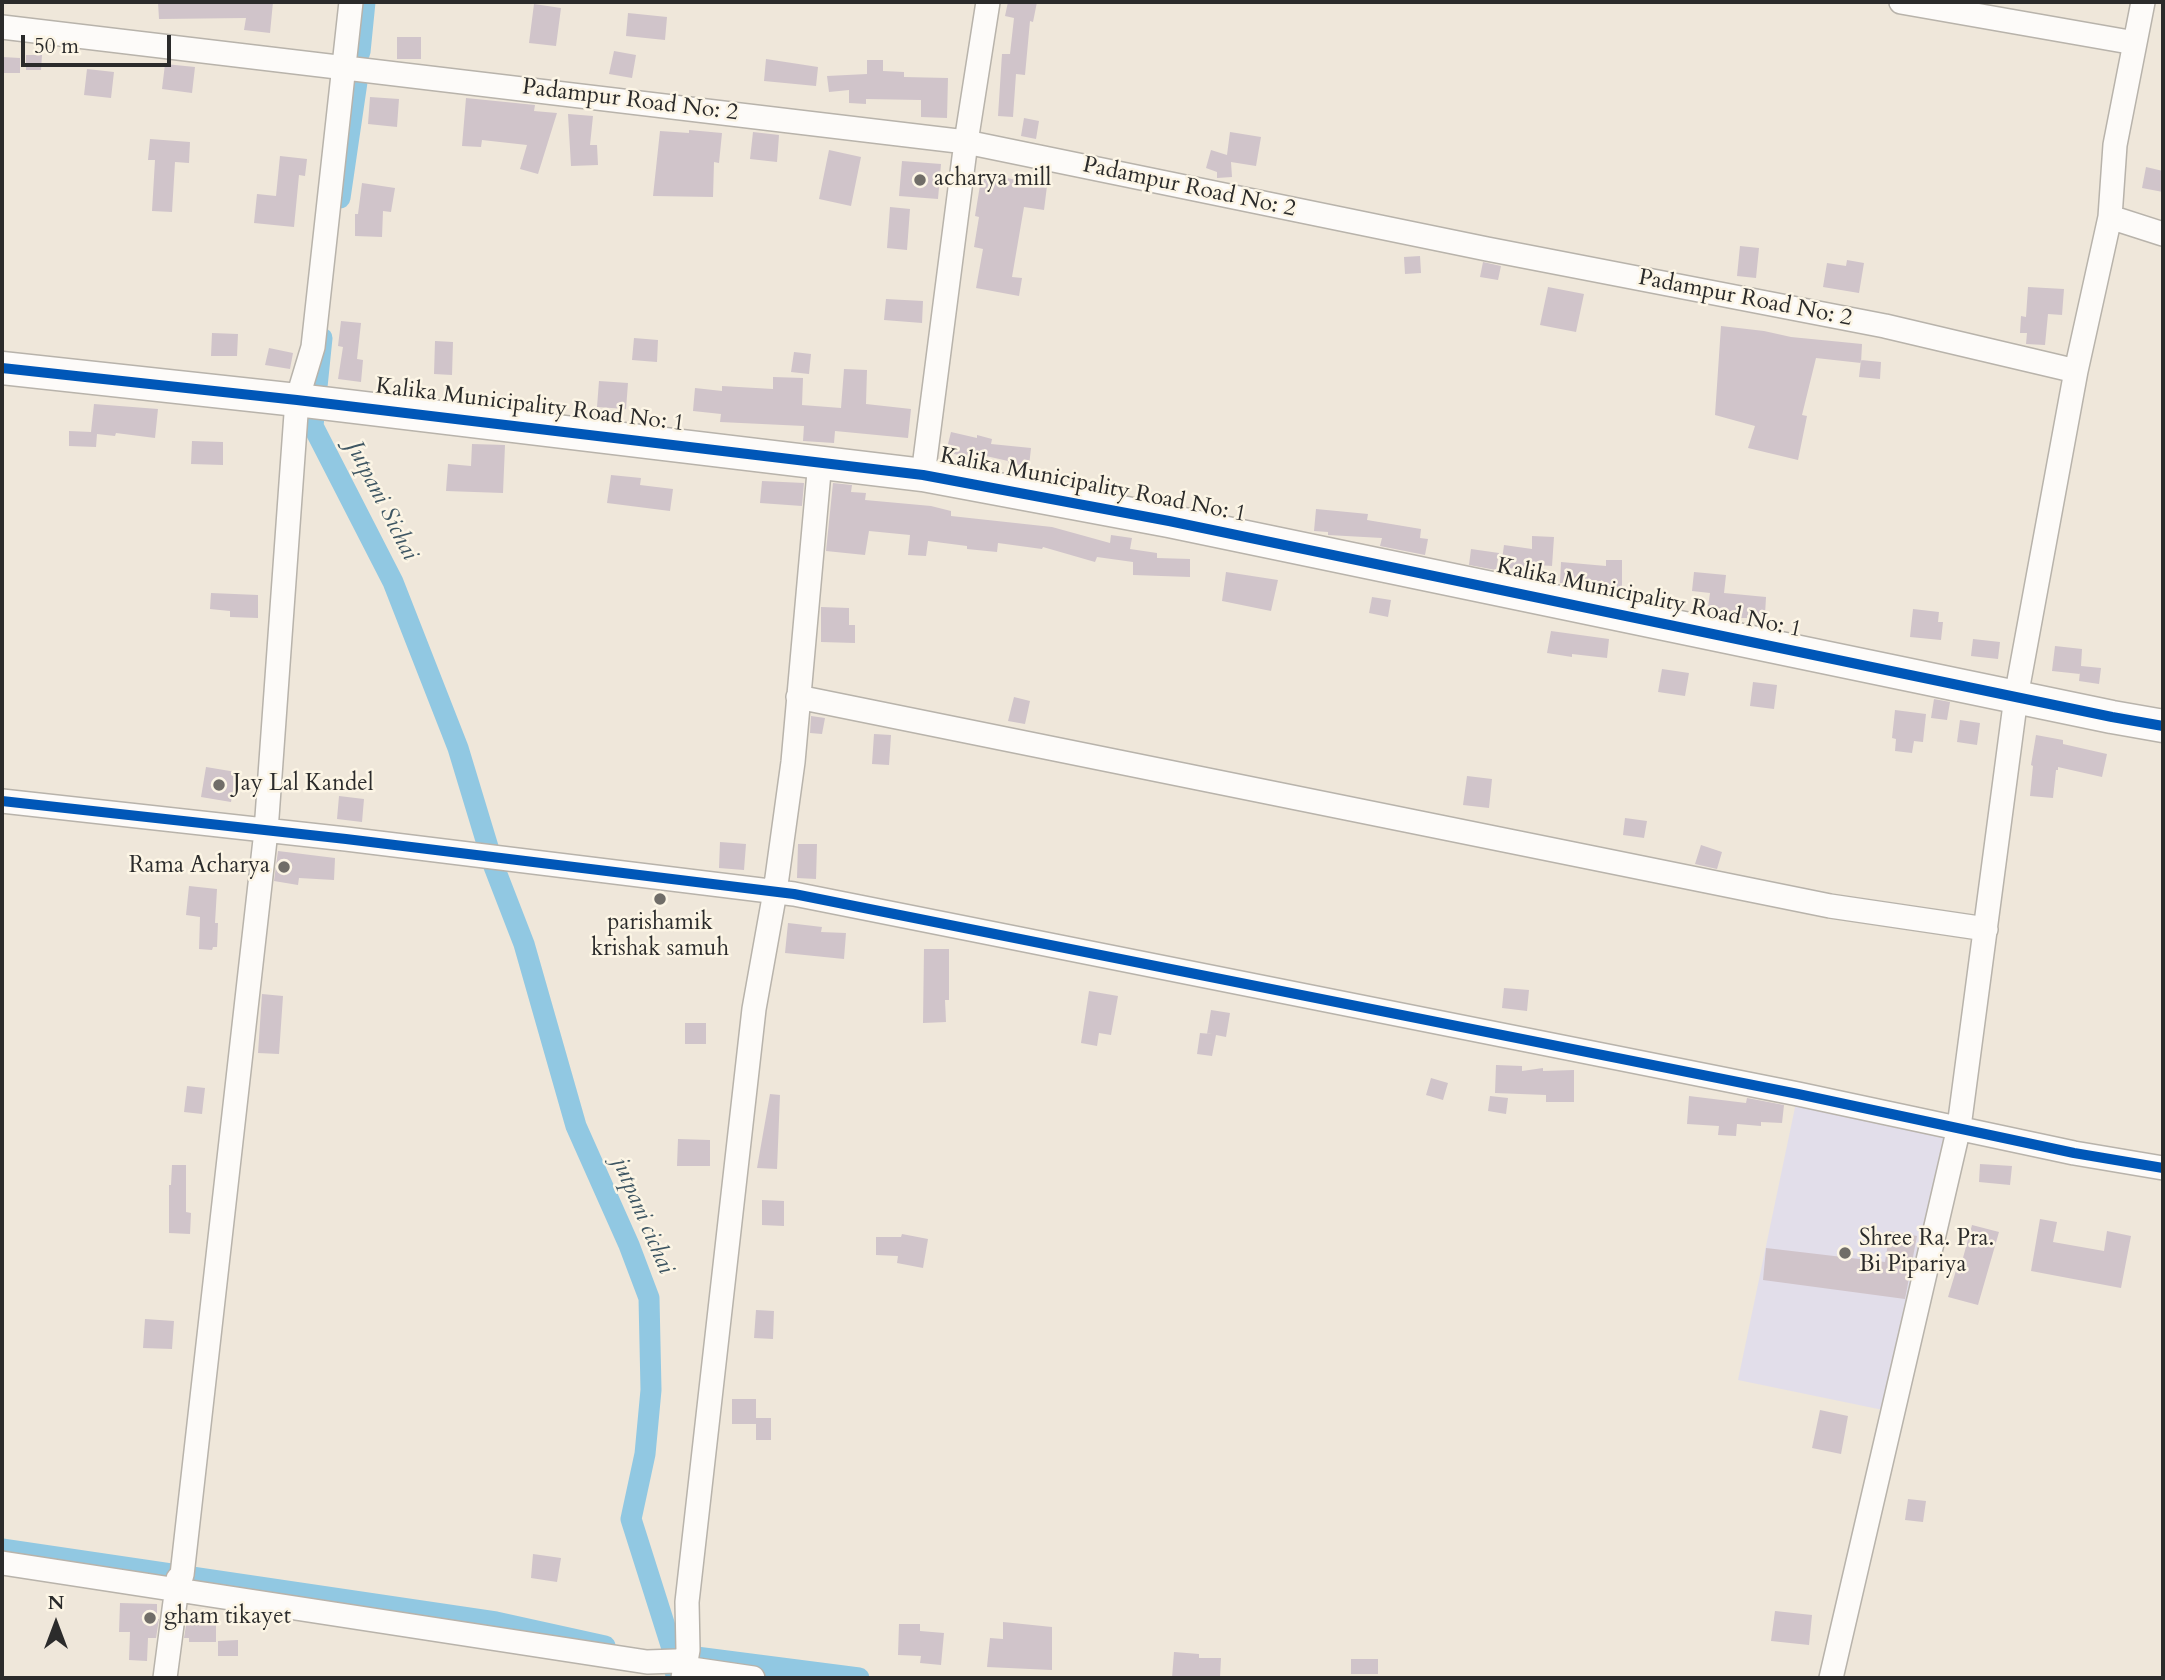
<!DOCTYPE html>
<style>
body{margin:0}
#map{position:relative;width:2165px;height:1680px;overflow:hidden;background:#efe7da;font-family:Cardo,serif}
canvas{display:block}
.frame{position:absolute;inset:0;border:4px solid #2b2b2b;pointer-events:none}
.north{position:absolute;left:21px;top:1589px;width:70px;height:70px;-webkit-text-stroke:5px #fcf5e5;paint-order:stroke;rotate:0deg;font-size:19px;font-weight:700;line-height:28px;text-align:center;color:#2b2b2b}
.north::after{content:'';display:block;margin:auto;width:24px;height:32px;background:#2b2b2b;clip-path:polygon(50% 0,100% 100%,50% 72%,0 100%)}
.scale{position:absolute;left:21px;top:35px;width:150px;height:32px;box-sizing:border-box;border:4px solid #2b2b2b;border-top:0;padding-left:9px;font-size:21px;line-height:24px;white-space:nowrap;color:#2b2b2b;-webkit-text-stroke:5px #fcf5e5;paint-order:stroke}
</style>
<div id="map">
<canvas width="2165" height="1680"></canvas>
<div class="frame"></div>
<div class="north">N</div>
<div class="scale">50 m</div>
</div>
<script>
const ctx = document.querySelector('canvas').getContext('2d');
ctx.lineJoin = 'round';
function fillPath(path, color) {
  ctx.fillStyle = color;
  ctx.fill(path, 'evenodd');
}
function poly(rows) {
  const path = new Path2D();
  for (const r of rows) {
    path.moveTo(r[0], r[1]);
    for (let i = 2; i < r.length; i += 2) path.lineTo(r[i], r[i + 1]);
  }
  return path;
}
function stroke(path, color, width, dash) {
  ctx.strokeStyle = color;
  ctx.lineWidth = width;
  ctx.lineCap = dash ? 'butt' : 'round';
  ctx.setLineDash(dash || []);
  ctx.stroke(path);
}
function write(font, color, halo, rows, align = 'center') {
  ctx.font = font + ' Cardo,serif';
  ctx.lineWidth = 5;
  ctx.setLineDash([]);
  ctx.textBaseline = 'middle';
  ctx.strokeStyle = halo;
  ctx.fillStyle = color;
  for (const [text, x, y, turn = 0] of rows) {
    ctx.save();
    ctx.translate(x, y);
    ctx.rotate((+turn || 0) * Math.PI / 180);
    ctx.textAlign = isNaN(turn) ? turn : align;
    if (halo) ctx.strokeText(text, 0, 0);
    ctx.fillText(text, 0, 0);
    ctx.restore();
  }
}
fillPath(poly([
 [1798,1093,1959,1127,1883,1410,1738,1380]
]), '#e2deea');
stroke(poly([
 [360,52,365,2],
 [340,198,357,82],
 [322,338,313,426,393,582,458,748,488,847],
 [493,864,524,944,576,1126,629,1245,649,1298,651,1390,645,1454,631,1519,676,1661,675,1672],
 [2,1549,496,1622,605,1646],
 [671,1660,676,1661,696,1657,859,1678]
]), '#91c8e2', 21);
fillPath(poly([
 [158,2,273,2,270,33,244,30,246,18,159,19],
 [1008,2,1037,2,1033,22,1030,21,1025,75,1016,74,1013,117,998,116,1002,54,1010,54,1014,18,1005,16],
 [534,4,561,8,556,46,529,43],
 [628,13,667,17,665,40,626,36],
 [397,37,421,37,421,59,397,59],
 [614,51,636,55,632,78,609,74],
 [26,55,42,55,41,70,26,70],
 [2,57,20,58,20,73,2,73],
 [766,59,818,67,816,86,764,81],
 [867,60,883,60,883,71,904,72,904,77,948,78,947,118,921,117,921,100,866,99,866,104,849,103,849,90,829,92,827,76,867,74],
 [165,64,195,67,192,93,162,89],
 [87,69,114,72,111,98,84,95],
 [370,97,399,99,397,127,368,124],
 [466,98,535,105,534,111,557,113,538,174,520,169,527,145,482,140,481,147,462,146],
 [568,114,593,116,590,145,597,145,598,165,571,166],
 [1024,118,1039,121,1036,139,1021,136],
 [689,130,722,133,719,163,714,162,713,197,653,196,660,131,689,133],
 [753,132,779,135,777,162,750,159],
 [1230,132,1261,137,1256,166,1231,162,1232,177,1217,178,1217,172,1206,168,1211,150,1227,155],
 [150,139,190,142,189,163,175,162,172,212,152,211,155,160,148,160],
 [829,150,861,157,851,206,819,199],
 [280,156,307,159,305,176,299,175,294,227,254,223,257,194,276,196],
 [902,161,941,164,938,199,899,196],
 [2146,167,2163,171,2163,192,2142,188],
 [982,173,1047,186,1044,210,1024,207,1012,277,1022,278,1019,296,976,288,983,249,974,247,979,217,975,216],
 [362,183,395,188,391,212,383,211,382,237,355,236,355,214,358,214],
 [890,207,910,209,907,250,887,248],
 [1740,246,1759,248,1756,278,1737,276],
 [1420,256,1421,273,1405,274,1404,257],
 [1847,260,1864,263,1859,293,1823,287,1827,263,1846,266],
 [1483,262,1501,266,1498,280,1480,277],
 [1548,287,1584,294,1576,332,1540,325],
 [2028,287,2064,289,2062,315,2048,314,2045,345,2026,344,2027,333,2020,333,2021,316,2026,317],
 [886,299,923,301,922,323,884,320],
 [341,321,361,323,357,359,363,360,361,382,338,379,343,347,338,346],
 [1721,326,1764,331,1791,337,1862,344,1861,363,1816,358,1802,415,1807,416,1798,460,1748,448,1755,426,1715,415],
 [212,333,238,334,237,356,211,356],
 [634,338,658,340,657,362,632,360],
 [435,341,453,342,452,375,434,374],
 [269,348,293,353,290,369,265,365],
 [794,352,811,354,809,374,791,372],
 [1861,360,1881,362,1880,379,1859,377],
 [844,369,867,370,866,404,911,409,908,438,835,431,834,443,803,441,804,426,720,422,721,414,693,411,695,388,722,391,722,386,773,389,773,377,803,378,802,405,841,408],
 [599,381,628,383,626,409,597,407],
 [94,404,158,409,155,438,116,433,115,436,97,434,96,447,69,446,69,431,91,432],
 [951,432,977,438,977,435,992,439,991,444,1031,448,1029,466,1008,464,1008,461,973,453,971,458,946,452],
 [192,441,223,442,223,465,191,464],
 [472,444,505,445,503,493,446,491,448,464,471,466],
 [611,475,641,478,640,485,673,489,670,511,607,503],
 [762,481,804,483,802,506,760,503],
 [833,483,852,485,851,492,866,493,865,500,931,506,951,511,951,516,1052,527,1110,543,1111,535,1132,538,1130,549,1157,553,1157,558,1190,559,1190,577,1133,575,1133,562,1097,557,1095,562,1043,547,1042,549,998,543,997,552,967,549,967,546,928,541,926,556,908,555,910,535,869,531,865,555,826,551],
 [1316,509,1368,514,1367,520,1421,529,1420,538,1428,539,1425,555,1380,546,1382,538,1328,535,1328,532,1314,531],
 [1532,536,1554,537,1552,566,1525,564,1524,570,1501,567,1504,545,1532,549],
 [1471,549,1499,553,1496,570,1469,565],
 [1606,560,1622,560,1622,590,1596,591,1590,590,1590,587,1560,583,1561,562,1606,566],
 [1226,572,1278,580,1271,611,1222,601],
 [1694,572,1726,575,1724,593,1766,597,1765,615,1747,615,1747,618,1729,618,1729,610,1708,607,1710,593,1692,591],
 [211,593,258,595,258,618,230,617,230,611,210,609],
 [1372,597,1391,600,1388,617,1369,613],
 [821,607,849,608,849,625,855,625,855,643,821,642],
 [1913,609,1939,612,1938,622,1943,622,1941,640,1910,637],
 [1551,631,1609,639,1607,658,1572,654,1572,657,1547,653],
 [1973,639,2000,642,1998,659,1971,656],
 [2055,646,2082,649,2081,666,2101,668,2099,684,2079,681,2080,672,2080,674,2052,671],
 [1662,669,1689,673,1685,696,1658,692],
 [1753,682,1777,685,1774,709,1750,706],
 [1014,697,1030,701,1025,724,1008,721],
 [1934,699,1950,702,1947,720,1931,718],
 [1895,710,1926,714,1923,742,1914,741,1912,753,1895,751,1896,739,1892,738],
 [811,716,825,718,822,734,810,733],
 [1960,720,1980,723,1977,745,1957,742],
 [874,734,891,735,889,765,872,764],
 [2036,735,2063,740,2063,744,2107,754,2102,777,2058,767,2058,770,2056,770,2053,798,2030,796,2033,766,2031,765],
 [206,767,236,772,231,802,201,797],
 [1467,776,1492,779,1489,808,1463,805],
 [339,796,364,799,362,822,337,819],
 [1625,818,1647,821,1644,838,1623,835],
 [720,842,746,844,744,870,719,868],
 [798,844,817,844,816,879,797,878],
 [1701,845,1722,852,1717,869,1695,864],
 [278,851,335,858,334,880,299,878,298,885,274,881],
 [189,886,217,889,215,923,218,923,217,947,213,947,212,950,199,949,200,917,186,915],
 [788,923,822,927,821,932,846,933,844,959,785,953],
 [924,949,949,949,949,1000,945,1000,946,1022,923,1023],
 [1504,988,1529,990,1527,1011,1502,1008],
 [1089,991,1118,996,1111,1035,1099,1033,1097,1046,1081,1043],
 [262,994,283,996,279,1054,258,1053],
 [1211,1010,1230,1013,1226,1037,1216,1035,1212,1056,1197,1054,1200,1033,1212,1034,1207,1034],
 [685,1023,706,1023,706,1044,685,1044],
 [1496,1065,1522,1066,1522,1071,1543,1068,1543,1071,1574,1070,1574,1102,1546,1102,1546,1095,1495,1093],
 [1431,1078,1448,1083,1443,1100,1426,1095],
 [187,1086,205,1088,202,1114,184,1112],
 [770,1094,780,1095,777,1169,757,1168],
 [1490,1096,1508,1098,1506,1114,1488,1111],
 [1689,1096,1746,1103,1747,1098,1784,1105,1782,1123,1761,1122,1761,1126,1737,1124,1736,1136,1718,1135,1719,1126,1687,1124],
 [678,1139,710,1140,710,1166,677,1166],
 [1980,1164,2012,1166,2010,1185,1979,1182],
 [172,1165,186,1165,186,1212,191,1213,190,1234,169,1233,169,1185,171,1185],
 [762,1200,784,1201,784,1226,762,1225],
 [2040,1219,2057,1222,2053,1242,2104,1251,2107,1231,2131,1236,2121,1288,2031,1271],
 [1972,1225,1999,1232,1978,1305,1948,1297,1958,1264,1961,1265],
 [1890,1231,1917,1236,1905,1299,1763,1280,1766,1248,1885,1262],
 [902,1234,928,1239,923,1268,897,1263,898,1256,876,1255,876,1237,901,1237],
 [756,1310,774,1311,773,1339,754,1338],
 [145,1319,174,1321,172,1349,143,1348],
 [732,1399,756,1399,756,1418,771,1418,771,1440,756,1440,756,1424,732,1424],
 [1820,1410,1848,1416,1841,1454,1812,1448],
 [1908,1499,1926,1501,1923,1522,1905,1520],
 [533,1554,561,1558,557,1582,531,1578],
 [120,1603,157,1604,157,1619,159,1619,156,1638,148,1638,147,1661,129,1660,130,1632,119,1632],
 [1775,1611,1812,1615,1809,1645,1771,1641],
 [190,1616,216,1616,216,1642,189,1642,189,1638,184,1638,187,1619,190,1619],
 [1003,1622,1052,1627,1052,1670,987,1667,990,1638,1003,1639],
 [899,1624,920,1624,920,1631,944,1633,941,1665,920,1663,921,1656,898,1655],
 [238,1640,238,1656,218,1656,218,1641],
 [1174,1652,1199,1654,1199,1658,1221,1658,1220,1678,1172,1678],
 [1351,1659,1378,1659,1378,1674,1351,1674]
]), '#d0c4ca');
const street = poly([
 [1901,2,2135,43],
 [2,27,966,142,1487,249,1885,326,2076,371],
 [2110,217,2163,234],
 [923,475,966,142,988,2],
 [798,697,1830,906,1986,929],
 [2,801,346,839,794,894,1798,1094,2074,1153,2163,1168],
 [2,1563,647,1662,676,1661,685,1668,753,1678],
 [165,1678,178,1579,182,1575,266,831,297,400,313,347,351,2],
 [683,1678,688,1650,687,1602,754,1009,775,892,793,762,820,461],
 [1831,1678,1959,1127,2016,697,2076,371,2110,217,2115,145,2143,2]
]);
const secondary = poly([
 [2,368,297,400,923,475,1169,521,2112,717,2163,726]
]);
stroke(street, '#b8b3ab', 26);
stroke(secondary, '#b8b3ab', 35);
stroke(street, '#fdfbf9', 23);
stroke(secondary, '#fdfbf9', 32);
stroke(poly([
 [2,368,297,400,923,475,1169,521,2112,717,2163,726],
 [2,801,346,839,794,894,1798,1094,2074,1153,2163,1168]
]), '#0057b8', 10);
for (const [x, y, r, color] of [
 [920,180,7,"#706d68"],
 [219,785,7,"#706d68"],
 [284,867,7,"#706d68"],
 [660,899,7,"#706d68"],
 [1845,1253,7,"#706d68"],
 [150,1618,7,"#706d68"]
]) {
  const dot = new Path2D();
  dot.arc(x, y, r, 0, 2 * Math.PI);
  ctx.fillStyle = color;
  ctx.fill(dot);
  stroke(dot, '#fcf5e5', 2.5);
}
write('23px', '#2b2b2b', '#fcf5e5', [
 ["Padampur Road No: 2",630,101,7],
 ["Padampur Road No: 2",1189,188,12],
 ["Padampur Road No: 2",1745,299,11],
 ["Kalika Municipality Road No: 1",530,406,7],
 ["Kalika Municipality Road No: 1",1093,486,11],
 ["Kalika Municipality Road No: 1",1649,599,12]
]);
write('23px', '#2b2b2b', '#fcf5e5', [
 ["acharya mill",934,180],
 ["Jay Lal Kandel",233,785],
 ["Rama Acharya",270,867,"right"],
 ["parishamik",660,924,"center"],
 ["krishak samuh",660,950,"center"],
 ["Shree Ra. Pra.",1859,1240],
 ["Bi Pipariya",1859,1266],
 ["gham tikayet",164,1618]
], 'left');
write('italic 24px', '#3e5663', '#fcf5e5', [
 ["Jutpani Sichai",381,501,63],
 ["jutpani cichai",642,1216,67]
]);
</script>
